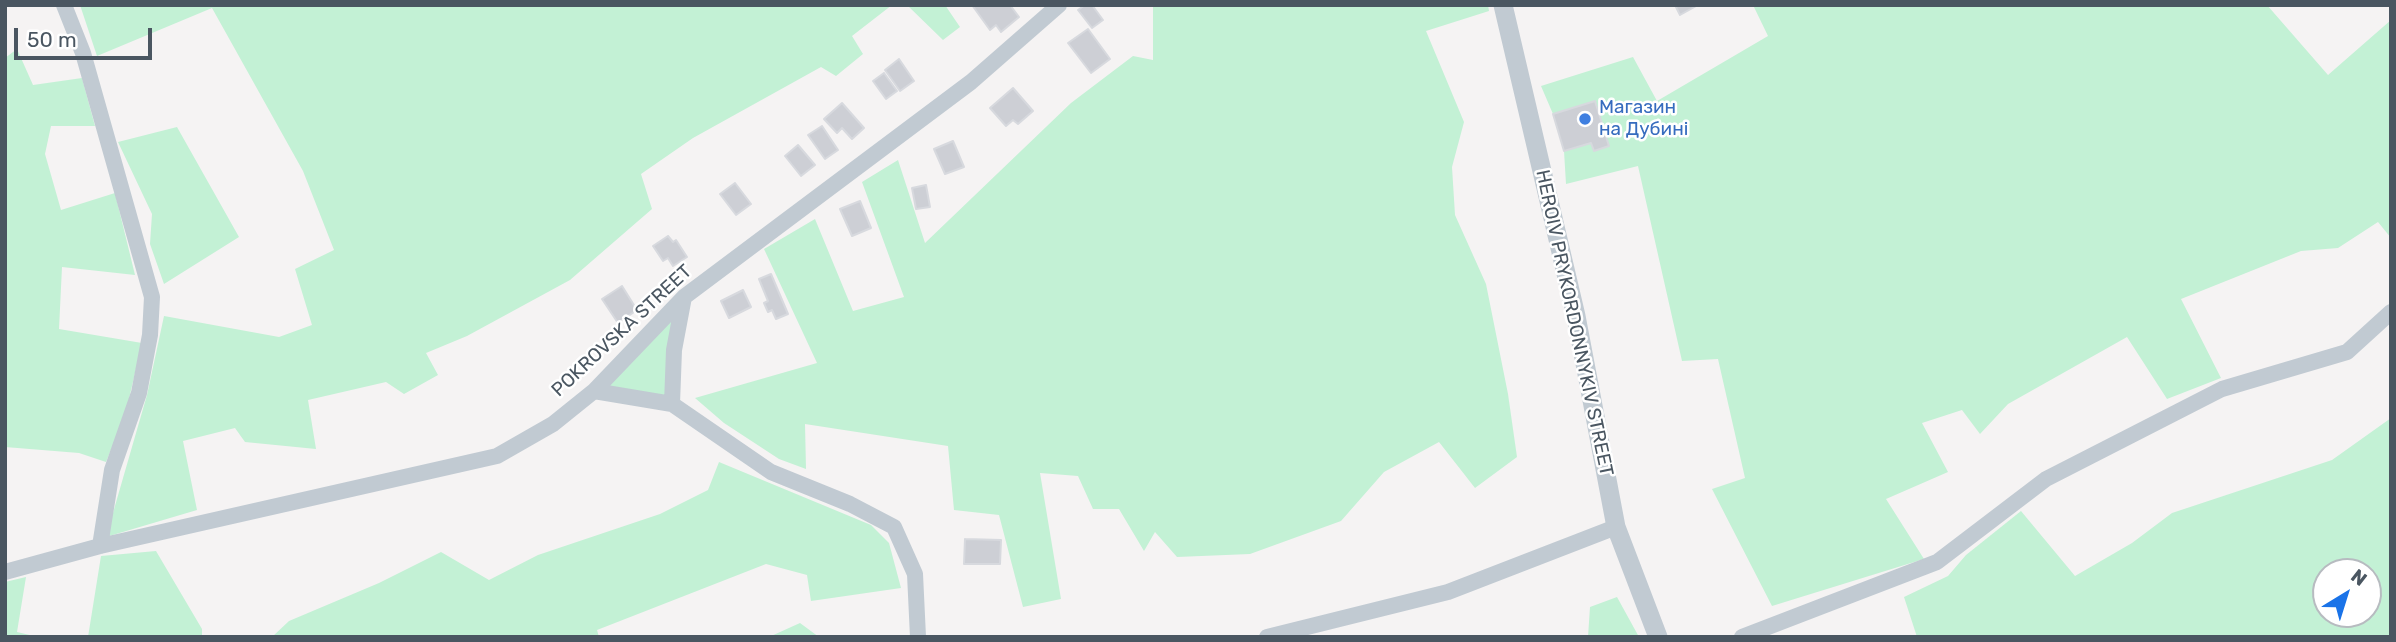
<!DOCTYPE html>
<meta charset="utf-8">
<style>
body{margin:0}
#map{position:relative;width:2396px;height:642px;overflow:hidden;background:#f5f3f3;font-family:Rubik,sans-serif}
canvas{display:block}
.frame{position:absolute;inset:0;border:7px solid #4a5661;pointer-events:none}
.north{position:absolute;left:2312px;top:558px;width:70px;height:70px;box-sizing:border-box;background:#fff;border:2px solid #b7bbc0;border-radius:50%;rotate:38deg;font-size:19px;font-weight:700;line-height:28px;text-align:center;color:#4a5661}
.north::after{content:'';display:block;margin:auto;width:24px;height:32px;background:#1a73e8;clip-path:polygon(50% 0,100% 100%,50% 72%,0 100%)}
.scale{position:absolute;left:14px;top:28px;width:138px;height:32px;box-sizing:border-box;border:4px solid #4a5661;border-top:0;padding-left:9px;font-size:21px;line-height:24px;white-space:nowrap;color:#4a5661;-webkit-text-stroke:5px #fff;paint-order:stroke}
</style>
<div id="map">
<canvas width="2396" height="642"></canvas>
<div class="frame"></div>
<div class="north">N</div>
<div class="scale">50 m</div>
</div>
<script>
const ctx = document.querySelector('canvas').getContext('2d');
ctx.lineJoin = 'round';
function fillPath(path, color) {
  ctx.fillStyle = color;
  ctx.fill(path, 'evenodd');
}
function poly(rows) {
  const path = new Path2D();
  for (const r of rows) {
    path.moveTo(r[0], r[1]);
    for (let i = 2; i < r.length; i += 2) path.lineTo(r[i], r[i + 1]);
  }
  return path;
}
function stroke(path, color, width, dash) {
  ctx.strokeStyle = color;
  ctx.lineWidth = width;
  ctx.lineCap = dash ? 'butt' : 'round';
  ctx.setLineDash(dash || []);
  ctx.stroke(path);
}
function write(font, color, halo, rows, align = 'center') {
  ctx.font = font + ' Rubik,sans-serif';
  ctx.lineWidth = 5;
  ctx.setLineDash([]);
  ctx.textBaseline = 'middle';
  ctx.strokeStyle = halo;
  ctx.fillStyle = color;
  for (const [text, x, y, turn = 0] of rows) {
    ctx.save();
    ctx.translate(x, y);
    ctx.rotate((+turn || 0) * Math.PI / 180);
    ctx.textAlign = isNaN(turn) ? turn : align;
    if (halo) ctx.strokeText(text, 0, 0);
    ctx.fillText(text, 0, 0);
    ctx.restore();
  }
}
fillPath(poly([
 [80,5,892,5,852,36,863,54,836,76,821,67,693,138,641,174,652,209,570,280,467,336,426,353,438,375,404,394,386,382,308,400,316,449,245,442,235,428,183,441,197,510,106,537,147,395,164,316,279,337,312,325,295,269,334,250,303,171,212,8,97,56],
 [907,5,945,5,960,27,943,40],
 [1153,5,1488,5,1489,11,1426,31,1464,122,1452,167,1455,215,1486,284,1508,394,1517,457,1475,488,1439,442,1384,472,1341,521,1250,554,1177,557,1155,532,1144,551,1119,509,1093,509,1078,476,1040,473,1061,599,1023,607,999,515,954,510,948,446,805,424,806,469,779,459,724,423,695,398,817,363,764,249,815,219,853,311,904,297,862,182,898,160,925,243,1071,103,1133,56,1153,60],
 [1753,5,2267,5,2328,75,2391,20,2391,238,2378,222,2338,248,2301,251,2181,299,2221,378,2167,399,2127,337,2008,404,1980,434,1962,410,1922,423,1948,472,1886,499,1924,559,1772,606,1712,489,1745,478,1718,359,1682,361,1638,166,1566,184,1564,151,1591,143,1594,151,1609,146,1595,101,1553,114,1541,86,1633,57,1657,101,1768,36],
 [17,49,33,85,82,78,95,126,51,126,45,154,61,210,115,193,135,275,62,267,59,329,142,343,125,416,106,462,79,453,5,447,5,58],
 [177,127,239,237,164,284,150,244,152,214,118,142],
 [675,312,667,397,606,386],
 [2391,418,2391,637,1917,637,1904,597,1948,576,1966,555,2021,511,2075,576,2132,543,2172,513,2332,460],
 [2326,572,2368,572,2368,614,2326,614],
 [719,462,871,525,889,543,901,588,811,601,807,575,766,564,597,630,599,637,272,637,289,621,379,583,441,552,489,580,538,555,660,514,708,490],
 [156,551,202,629,202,637,88,637,101,556],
 [26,577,17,632,38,637,5,637,5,582],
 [1617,597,1639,637,1588,637,1590,607],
 [800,623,819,637,769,637]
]), '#c3f1d5');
const building = poly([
 [972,5,1010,5,1019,17,1001,32,996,25,990,30,972,5],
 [1085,5,1092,5,1103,20,1092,28,1078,10,1085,5],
 [1675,5,1698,5,1680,15,1675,5],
 [1088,29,1110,59,1091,73,1068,43,1088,29],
 [899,59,914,81,900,91,885,70,899,59],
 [884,73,897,91,886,99,873,81,884,73],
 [1013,88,1033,111,1018,124,1013,120,1006,126,990,108,1013,88],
 [1595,101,1609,146,1594,151,1591,143,1564,151,1553,114,1595,101],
 [842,103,864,128,852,139,842,128,837,133,824,119,842,103],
 [822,126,838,150,825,159,808,135,822,126],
 [953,141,964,167,945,174,934,149,953,141],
 [798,145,815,165,801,176,785,156,798,145],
 [735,183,751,204,736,215,720,194,735,183],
 [926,185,930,207,916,209,912,188,926,185],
 [860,201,871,228,852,236,840,209,860,201],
 [668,236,673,242,676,240,687,257,673,266,668,258,663,261,653,246,668,236],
 [771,274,788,314,776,319,772,310,768,312,764,303,768,301,759,279,771,274],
 [622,286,637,310,618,323,602,299,622,286],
 [743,290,751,307,729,318,721,301,743,290],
 [965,539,1001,540,1000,564,964,564,965,539]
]);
fillPath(building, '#cdcfd5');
stroke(building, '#d7d9de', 2);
stroke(poly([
 [64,5,83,53,152,297,150,335,139,393,112,470,100,546],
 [594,391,672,404,771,472,850,504,894,527,915,574,918,637],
 [672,404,674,350,684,297],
 [5,572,100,546,497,456,553,424,594,391,684,297,971,82,1059,5],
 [1267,637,1448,592,1616,527],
 [1742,637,1937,562,2046,479,2222,389,2347,352,2391,312]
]), '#c1cad2', 16);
stroke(poly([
 [1503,5,1576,316,1616,527,1658,637]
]), '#c1cad2', 19);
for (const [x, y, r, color] of [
 [1585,119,7,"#3f7fe0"]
]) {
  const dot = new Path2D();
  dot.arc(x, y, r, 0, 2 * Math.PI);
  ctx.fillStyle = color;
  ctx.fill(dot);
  stroke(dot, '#fff', 2.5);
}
write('19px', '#366cbe', '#fff', [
 ["Магазин",1599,108],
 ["на Дубині",1599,130]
], 'left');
write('19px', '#4a5661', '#fff', [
 ["HEROIV PRYKORDONNYKIV STREET",1574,323,78],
 ["POKROVSKA STREET",622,331,-43]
]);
</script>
